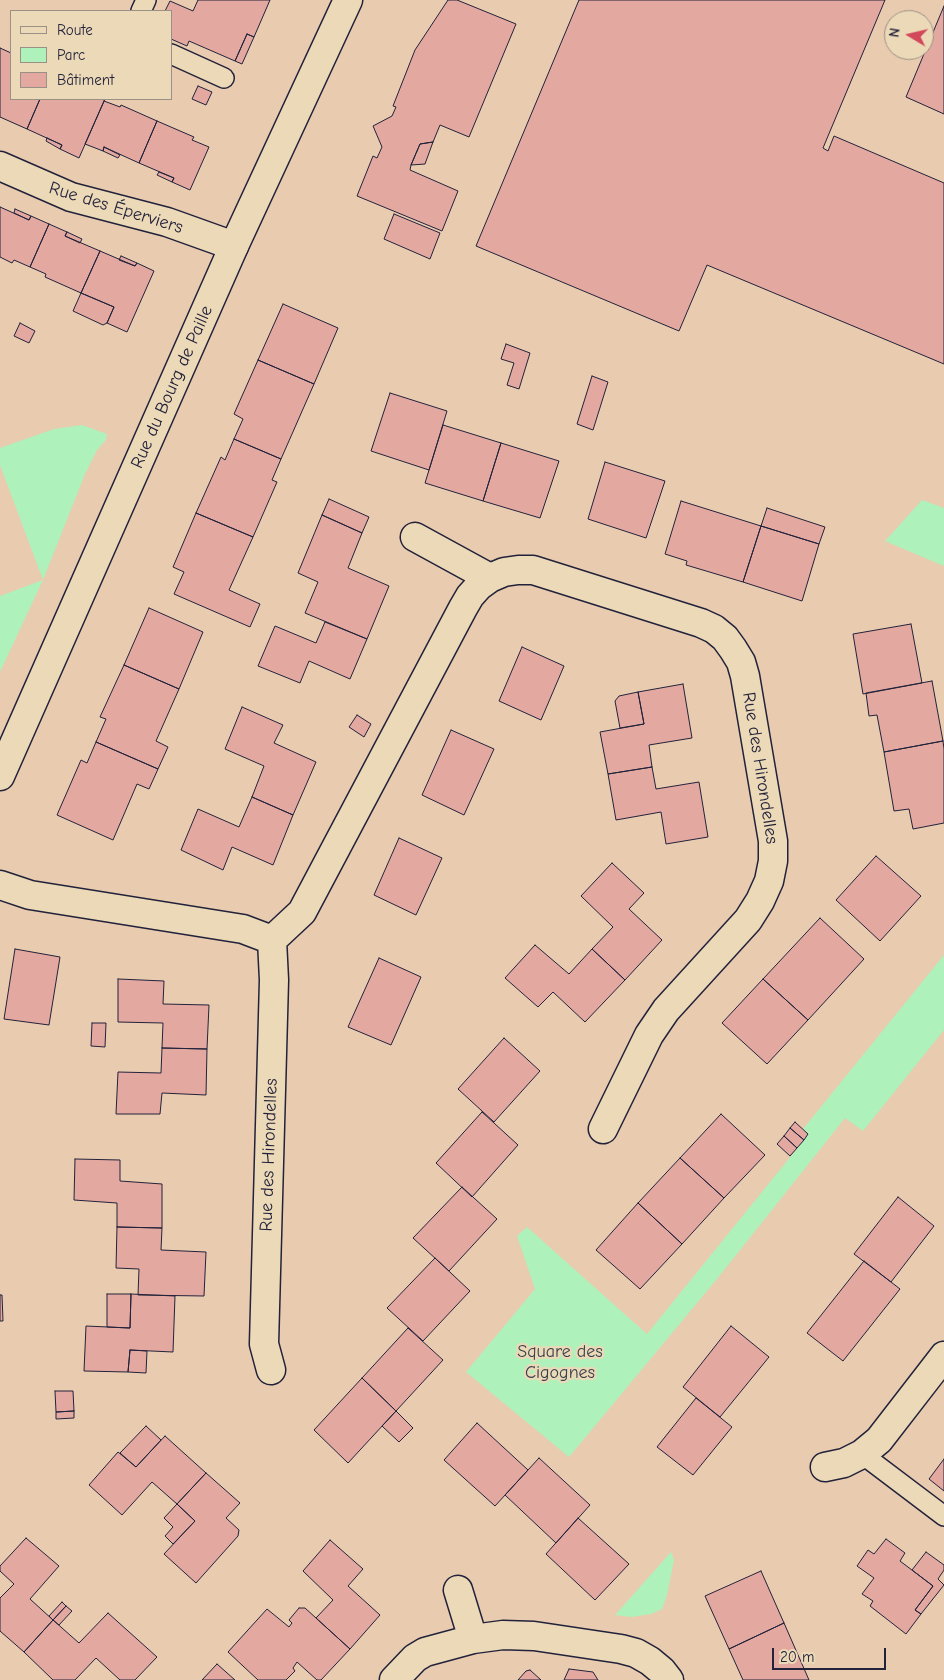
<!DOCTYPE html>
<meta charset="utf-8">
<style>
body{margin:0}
#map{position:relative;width:944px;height:1680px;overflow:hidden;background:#e9cbb0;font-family:"Comic Neue",sans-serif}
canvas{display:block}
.legend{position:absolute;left:10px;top:10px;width:162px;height:90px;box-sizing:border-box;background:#ecd9b7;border:1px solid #9b9085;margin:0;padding:6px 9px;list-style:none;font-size:15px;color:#22223b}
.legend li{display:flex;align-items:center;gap:10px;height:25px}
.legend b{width:25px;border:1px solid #9b9085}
.north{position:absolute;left:884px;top:10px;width:50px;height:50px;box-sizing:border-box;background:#ecd9b7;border:1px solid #9b9085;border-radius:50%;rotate:279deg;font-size:14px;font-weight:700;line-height:20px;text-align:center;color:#22223b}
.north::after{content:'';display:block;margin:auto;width:18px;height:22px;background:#d1495b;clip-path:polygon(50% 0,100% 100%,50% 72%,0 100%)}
.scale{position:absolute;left:772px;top:1648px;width:114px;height:22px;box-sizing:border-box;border:2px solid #22223b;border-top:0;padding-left:6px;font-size:15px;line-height:18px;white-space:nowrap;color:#22223b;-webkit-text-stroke:4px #ecd9b7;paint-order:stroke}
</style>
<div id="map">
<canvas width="944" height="1680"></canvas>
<ul class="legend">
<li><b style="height:6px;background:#ecd9b7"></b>Route</li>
<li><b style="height:14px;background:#aef1bb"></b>Parc</li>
<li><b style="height:14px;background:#e3a9a0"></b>Bâtiment</li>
</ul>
<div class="north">N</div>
<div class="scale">20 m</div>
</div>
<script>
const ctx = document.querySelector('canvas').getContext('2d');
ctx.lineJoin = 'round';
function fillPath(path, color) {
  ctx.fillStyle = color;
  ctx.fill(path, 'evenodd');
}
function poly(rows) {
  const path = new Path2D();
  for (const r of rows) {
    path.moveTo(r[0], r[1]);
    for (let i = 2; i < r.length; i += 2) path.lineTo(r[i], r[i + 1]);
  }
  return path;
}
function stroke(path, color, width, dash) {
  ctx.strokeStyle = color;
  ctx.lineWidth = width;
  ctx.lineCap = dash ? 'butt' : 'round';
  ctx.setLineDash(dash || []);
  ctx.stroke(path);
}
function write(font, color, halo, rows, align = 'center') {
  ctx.font = font + ' "Comic Neue",sans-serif';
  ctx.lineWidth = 4.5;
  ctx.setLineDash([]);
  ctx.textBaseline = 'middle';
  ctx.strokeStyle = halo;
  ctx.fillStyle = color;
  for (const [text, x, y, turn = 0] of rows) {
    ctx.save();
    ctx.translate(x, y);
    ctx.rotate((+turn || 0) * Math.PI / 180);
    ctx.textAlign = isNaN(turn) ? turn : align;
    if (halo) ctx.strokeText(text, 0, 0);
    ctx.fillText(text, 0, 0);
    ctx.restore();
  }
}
fillPath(poly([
 [82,425,107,434,106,440,97,450,85,474,43,580,0,672,0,596,43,580,0,465,0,448,54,429],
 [922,500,944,508,944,566,885,541],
 [944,955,944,1030,863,1131,845,1118,717,1279,569,1457,466,1372,535,1289,517,1236,527,1227,647,1334,804,1140,803,1129],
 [671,1552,674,1560,667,1595,662,1609,651,1614,631,1617,615,1615]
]), '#aef1bb');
const building = poly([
 [198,0,270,0,254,37,247,34,235,61,189,41,187,46,171,39,171,11,165,11,170,1,193,11,198,0],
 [448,0,457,0,516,24,469,137,440,125,433,142,420,144,411,165,410,170,458,191,442,231,357,196,373,156,377,158,382,147,373,126,392,116,396,107,393,106,415,50,448,0],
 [579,0,885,0,823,148,828,151,834,136,944,183,944,364,707,265,679,331,476,246,579,0],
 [944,6,944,114,906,97,944,6],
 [247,34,254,37,242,64,235,61,247,34],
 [0,48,11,53,11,99,40,99,27,129,0,117,0,48],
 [198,86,212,92,206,105,192,99,198,86],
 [40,99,105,99,79,158,60,149,62,145,27,129,40,99],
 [104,101,120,107,121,105,157,121,139,163,104,147,103,151,85,144,104,101],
 [157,121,194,137,192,140,209,147,190,190,172,182,174,178,139,163,157,121],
 [47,138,62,145,60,149,46,141,47,138],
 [433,142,425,164,411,165,420,144,433,142],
 [104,147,120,155,118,158,103,151,104,147],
 [159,172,174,178,172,182,157,175,159,172],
 [0,207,29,220,31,216,49,224,30,267,14,260,12,263,0,257,0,207],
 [15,209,31,216,29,220,14,213,15,209],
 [394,214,440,233,430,259,384,239,394,214],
 [49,224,67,232,65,236,100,251,81,293,45,277,46,274,30,267,49,224],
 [67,232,82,239,80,243,65,236,67,232],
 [100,251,135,266,137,263,154,271,127,332,107,323,114,307,81,293,100,251],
 [121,256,137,263,135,266,119,260,121,256],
 [81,293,114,307,107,323,103,325,73,311,81,293],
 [283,304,338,328,314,384,258,360,283,304],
 [20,323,35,331,29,343,14,336,20,323],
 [506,344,530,353,519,389,507,385,514,363,501,359,506,344],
 [258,360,314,384,281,459,234,439,243,419,234,414,258,360],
 [592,376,608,382,593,430,577,424,592,376],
 [390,393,447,411,429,470,371,451,390,393],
 [443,425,501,443,483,501,425,483,443,425],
 [234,439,281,459,272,480,277,482,253,537,196,513,221,457,225,460,234,439],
 [501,443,559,461,540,518,483,501,501,443],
 [605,462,665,481,646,538,588,519,605,462],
 [329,499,369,517,362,533,322,515,329,499],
 [681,501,761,526,743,582,686,565,687,561,665,554,681,501],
 [767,508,825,527,819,544,761,526,767,508],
 [196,513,253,537,229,590,260,604,250,627,174,594,184,572,173,567,196,513],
 [322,515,362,533,348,568,389,586,367,639,305,613,318,582,298,573,322,515],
 [761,526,819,544,802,601,743,582,761,526],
 [149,608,203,632,179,689,124,665,149,608],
 [325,622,367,639,350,679,309,661,300,683,258,666,275,626,316,643,325,622],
 [911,624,922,683,863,694,853,634,911,624],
 [522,647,564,666,541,720,499,701,522,647],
 [124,665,179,689,156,741,168,747,158,769,96,742,106,719,100,717,124,665],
 [932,681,943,741,884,752,877,715,869,716,866,693,932,681],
 [683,684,692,738,649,745,652,767,608,774,600,732,644,724,638,692,683,684],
 [638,692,644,724,620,728,615,701,619,696,638,692],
 [242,707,283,725,274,743,316,762,293,815,252,797,264,766,225,749,242,707],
 [357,715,371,724,364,737,349,727,357,715],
 [451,730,494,749,464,815,422,795,451,730],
 [943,741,944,749,944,823,913,829,909,809,894,811,884,752,943,741],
 [96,742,158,769,149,789,137,784,113,840,57,815,81,760,87,763,96,742],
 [652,767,656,789,699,782,708,837,666,844,661,812,616,820,608,774,652,767],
 [252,797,293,815,273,865,232,847,223,870,181,850,198,809,239,827,252,797],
 [399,838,442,858,416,915,374,895,399,838],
 [876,856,921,896,880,941,836,900,876,856],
 [612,863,644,893,629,909,662,940,625,980,592,949,613,927,581,896,612,863],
 [820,918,864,959,808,1020,763,979,820,918],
 [535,945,569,974,592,949,625,980,585,1022,553,992,538,1007,505,978,535,945],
 [15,949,60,957,49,1025,4,1019,15,949],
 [379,958,421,977,391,1045,348,1027,379,958],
 [118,979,164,981,163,1004,209,1005,207,1049,162,1048,163,1023,118,1022,118,979],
 [763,979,808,1020,767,1064,722,1023,763,979],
 [92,1023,106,1023,105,1047,91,1046,92,1023],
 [504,1038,540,1071,494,1122,458,1089,504,1038],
 [162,1048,207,1049,206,1095,162,1093,160,1114,116,1114,118,1072,161,1073,162,1048],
 [482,1112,518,1145,472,1197,436,1163,482,1112],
 [721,1114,765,1155,724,1198,680,1158,721,1114],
 [795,1122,808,1134,804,1140,790,1128,795,1122],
 [790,1128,804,1140,797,1148,784,1136,790,1128],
 [784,1136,797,1148,790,1156,777,1144,784,1136],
 [680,1158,724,1198,682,1244,638,1203,680,1158],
 [75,1159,120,1160,120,1181,162,1184,162,1228,117,1227,117,1203,74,1200,75,1159],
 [462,1187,497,1219,449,1271,413,1238,462,1187],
 [898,1197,934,1226,891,1282,854,1254,898,1197],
 [638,1203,682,1244,640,1289,596,1250,638,1203],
 [117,1227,162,1228,161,1250,206,1252,204,1296,138,1295,139,1269,116,1268,117,1227],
 [435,1258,470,1291,423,1341,387,1308,435,1258],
 [864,1261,900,1289,843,1361,807,1333,864,1261],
 [107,1294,131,1294,130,1328,107,1327,107,1294],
 [131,1294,175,1296,173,1352,130,1350,128,1372,84,1371,86,1326,130,1328,131,1294],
 [0,1295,2,1295,3,1321,0,1321,0,1295],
 [731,1326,769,1357,720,1417,683,1387,731,1326],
 [408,1328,443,1360,396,1411,362,1378,408,1328],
 [130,1350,147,1351,146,1373,128,1372,130,1350],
 [362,1378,396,1411,348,1463,314,1430,362,1378],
 [55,1391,73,1391,74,1411,56,1412,55,1391],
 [696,1398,732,1427,693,1475,657,1447,696,1398],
 [74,1411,74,1418,56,1419,56,1412,74,1411],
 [396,1411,413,1428,399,1442,382,1426,396,1411],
 [477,1423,528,1470,495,1506,444,1460,477,1423],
 [146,1426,161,1440,136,1467,120,1453,146,1426],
 [165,1436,206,1473,177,1504,152,1482,122,1515,89,1485,118,1452,136,1467,165,1436],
 [539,1458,590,1505,556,1543,505,1495,539,1458],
 [944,1459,944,1491,929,1479,944,1459],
 [206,1473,240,1503,226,1518,239,1530,238,1536,196,1583,164,1554,195,1521,177,1504,206,1473],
 [177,1504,195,1521,173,1544,165,1536,173,1527,164,1518,177,1504],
 [578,1518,629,1564,595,1600,546,1554,578,1518],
 [26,1538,59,1566,30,1599,53,1620,24,1652,0,1631,0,1598,14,1584,0,1571,0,1566,26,1538],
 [886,1539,905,1553,900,1561,933,1586,915,1610,921,1614,906,1634,870,1606,873,1601,862,1594,874,1578,857,1566,868,1550,874,1554,886,1539],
 [330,1540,363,1569,348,1586,380,1615,350,1649,316,1618,333,1600,303,1571,330,1540],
 [926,1552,944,1565,944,1570,938,1579,944,1585,921,1614,915,1610,933,1586,912,1570,926,1552],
 [761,1571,784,1623,729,1649,705,1596,761,1571],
 [62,1602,66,1606,53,1620,49,1616,62,1602],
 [66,1606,72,1611,59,1625,53,1620,66,1606],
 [299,1608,305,1608,350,1649,321,1680,317,1680,297,1662,293,1668,295,1671,286,1680,258,1680,228,1652,267,1609,289,1627,292,1623,289,1620,299,1608],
 [108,1613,157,1657,135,1680,120,1680,96,1658,75,1680,53,1680,24,1652,53,1620,79,1643,108,1613],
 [784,1623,809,1680,743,1680,729,1649,784,1623],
 [217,1664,235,1680,202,1680,217,1664],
 [569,1669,593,1672,598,1680,564,1680,569,1669],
 [530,1670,541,1680,518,1680,526,1671,530,1670]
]);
fillPath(building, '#e3a9a0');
stroke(building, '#22223b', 1);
const service = poly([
 [141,11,146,0],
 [171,54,224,78],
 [862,1454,944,1516]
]);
const minor = poly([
 [0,166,71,197,167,222,234,246],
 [415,537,490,578],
 [0,885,30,895,243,929,272,940,302,912,463,608,470,596,479,586,490,578,504,572,518,570,533,570,701,623,714,629,725,638,733,649,741,662,745,676,773,841,773,861,769,881,760,901,748,920,666,1010,649,1035,603,1129],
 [271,1370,264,1344,274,980,272,940],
 [825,1467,844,1463,862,1454,879,1440,944,1356],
 [458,1590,473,1639],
 [394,1680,415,1658,425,1652,473,1639,503,1635,534,1636,621,1649,636,1653,650,1661,662,1671,669,1680]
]);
const tertiary = poly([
 [0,776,234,246,348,0]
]);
stroke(service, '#22223b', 22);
stroke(minor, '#22223b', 31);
stroke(tertiary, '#22223b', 31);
stroke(service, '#ecd9b7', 19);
stroke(minor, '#ecd9b7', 28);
stroke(tertiary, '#ecd9b7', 28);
write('18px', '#22223b', '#ecd9b7', [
 ["Rue des Éperviers",116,208,17],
 ["Rue du Bourg de Paille",172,387,-66],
 ["Rue des Hirondelles",760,768,81],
 ["Rue des Hirondelles",269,1155,-88]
]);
write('18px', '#37414e', '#ecd9b7', [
 ["Square des",560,1352],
 ["Cigognes",560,1373]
]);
</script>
